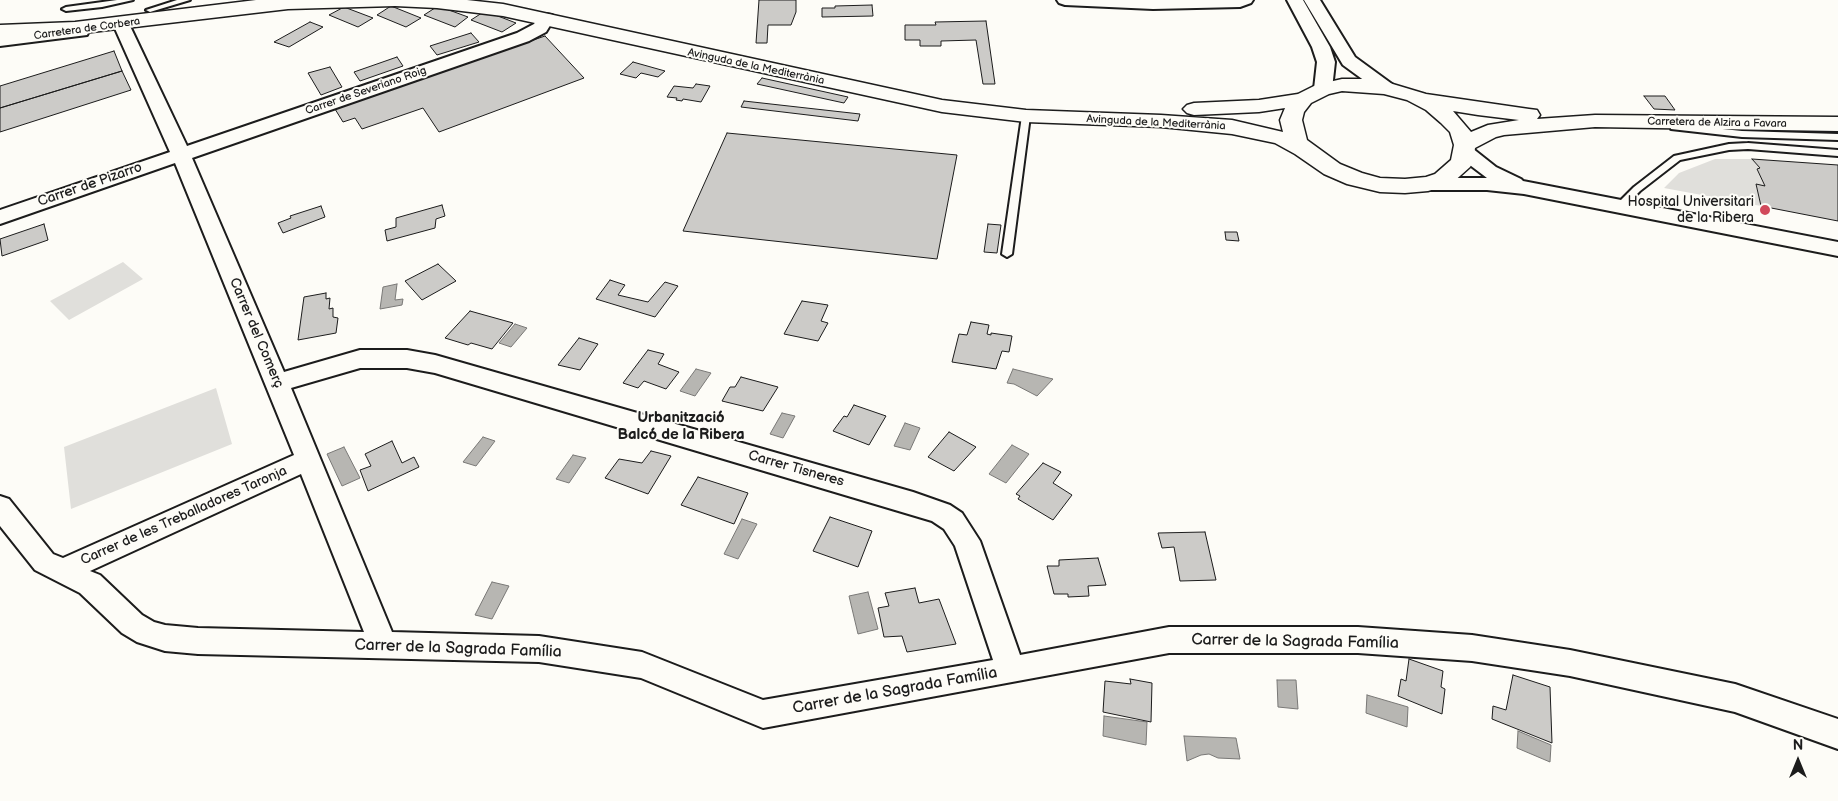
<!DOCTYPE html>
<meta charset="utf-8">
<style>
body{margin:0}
#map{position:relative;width:1838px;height:801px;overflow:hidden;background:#fdfcf7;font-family:"Balsamiq Sans",sans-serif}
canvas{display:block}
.north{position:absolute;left:1773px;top:736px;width:50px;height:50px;-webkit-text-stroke:4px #fdfcf7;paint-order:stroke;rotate:0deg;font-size:14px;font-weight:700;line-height:20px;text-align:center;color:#1c1c1c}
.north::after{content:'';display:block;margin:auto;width:18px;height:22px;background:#1c1c1c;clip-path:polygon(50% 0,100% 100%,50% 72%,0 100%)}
</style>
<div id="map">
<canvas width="1838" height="801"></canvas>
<div class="north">N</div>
</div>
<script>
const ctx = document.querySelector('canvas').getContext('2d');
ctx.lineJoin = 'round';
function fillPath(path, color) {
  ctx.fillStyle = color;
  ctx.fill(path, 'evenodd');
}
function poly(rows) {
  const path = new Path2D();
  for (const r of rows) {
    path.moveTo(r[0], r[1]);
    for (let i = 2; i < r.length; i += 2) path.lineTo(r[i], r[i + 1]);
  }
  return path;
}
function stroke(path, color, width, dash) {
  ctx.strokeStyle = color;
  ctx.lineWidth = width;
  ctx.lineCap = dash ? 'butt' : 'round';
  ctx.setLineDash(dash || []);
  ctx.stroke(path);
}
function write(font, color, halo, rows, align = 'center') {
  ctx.font = font + ' "Balsamiq Sans",sans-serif';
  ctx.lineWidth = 4;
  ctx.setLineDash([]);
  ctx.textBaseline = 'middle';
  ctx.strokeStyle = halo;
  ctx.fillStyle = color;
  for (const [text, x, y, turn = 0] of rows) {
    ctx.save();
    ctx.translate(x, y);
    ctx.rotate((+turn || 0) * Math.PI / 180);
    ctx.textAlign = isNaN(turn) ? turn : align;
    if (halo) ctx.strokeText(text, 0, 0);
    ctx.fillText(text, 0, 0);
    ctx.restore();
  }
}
fillPath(poly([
 [1715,159,1752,159,1760,168,1757,169,1765,186,1756,185,1761,206,1664,188,1679,173],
 [123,262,143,279,69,320,50,301],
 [216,388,232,444,71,509,64,447]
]), '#e0dfdb');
const water = poly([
 [397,284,395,300,403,299,402,305,380,309,383,287,397,284],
 [515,324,527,328,511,347,499,343,515,324],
 [696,369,711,373,695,396,680,391,696,369],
 [1013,369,1053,379,1037,396,1014,384,1007,383,1013,369],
 [782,413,795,416,783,438,770,434,782,413],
 [905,423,920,428,910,450,894,446,905,423],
 [483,437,495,441,476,466,463,462,483,437],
 [1012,445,1029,454,1006,483,989,474,1012,445],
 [344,447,360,478,342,486,327,454,344,447],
 [573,455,586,458,569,483,556,479,573,455],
 [742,519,757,524,738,559,724,554,742,519],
 [492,582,509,586,492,619,475,615,492,582],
 [868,592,878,629,858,634,849,596,868,592],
 [1277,680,1296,680,1298,709,1278,707,1277,680],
 [1367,695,1408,707,1407,727,1366,713,1367,695],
 [1104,716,1147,722,1146,745,1103,736,1104,716],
 [1518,731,1551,745,1550,762,1517,748,1518,731],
 [1184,736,1236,738,1240,759,1218,758,1209,754,1201,755,1187,761,1184,736]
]);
fillPath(water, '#b7b6b2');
stroke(water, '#797876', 1);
const building = poly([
 [759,0,796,0,796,12,791,25,768,25,767,43,756,43,759,0],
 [872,5,873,16,822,17,822,8,835,8,835,6,872,5],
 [391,6,421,18,406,27,377,15,391,6],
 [438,6,468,17,455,27,424,15,438,6],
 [344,7,373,18,358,27,329,15,344,7],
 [485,11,516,23,502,32,471,20,485,11],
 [986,21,995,84,983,84,976,40,941,41,941,46,920,46,920,40,905,40,905,25,936,25,935,22,986,21],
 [310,22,323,27,289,47,274,42,310,22],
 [471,33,479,42,437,55,430,46,471,33],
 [545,36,584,78,439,132,423,108,362,129,355,118,343,122,335,109,545,36],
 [114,51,122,71,0,108,0,86,114,51],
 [397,57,403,66,360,81,354,72,397,57],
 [633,62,665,71,658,77,641,73,636,78,620,74,633,62],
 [330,67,342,87,321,95,308,73,330,67],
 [122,71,131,90,0,132,0,108,122,71],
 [762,78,848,97,844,103,757,84,762,78],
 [696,84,710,86,701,102,683,99,682,101,676,100,677,98,667,97,674,86,693,88,696,84],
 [1644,96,1665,96,1675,110,1654,109,1644,96],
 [744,101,860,114,858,121,741,107,744,101],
 [727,133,957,155,937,259,683,231,727,133],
 [1752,159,1838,165,1838,221,1761,206,1756,184,1765,186,1757,169,1760,168,1752,159],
 [442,205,445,216,436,219,435,228,387,241,385,230,396,227,396,218,442,205],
 [321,206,325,217,283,233,278,223,291,218,290,216,321,206],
 [44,224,48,240,2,256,0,239,44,224],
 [988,224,1001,225,997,253,984,252,988,224],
 [1225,232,1237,232,1239,241,1226,240,1225,232],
 [438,264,456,281,422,300,405,281,438,264],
 [610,280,625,285,618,295,648,302,665,282,678,286,655,317,596,299,610,280],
 [326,293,326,299,330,298,329,309,333,308,333,317,338,318,336,333,298,340,304,297,326,293],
 [802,301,828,305,821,321,828,323,818,341,784,334,802,301],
 [470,311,513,323,492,349,471,343,468,345,445,338,470,311],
 [971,322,989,325,987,334,991,335,991,333,1012,336,1009,352,1002,351,996,369,952,362,959,334,967,335,971,322],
 [579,338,598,344,580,370,558,365,579,338],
 [648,350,664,354,658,364,679,372,666,389,644,381,638,388,623,383,648,350],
 [741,377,778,387,763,411,722,401,730,387,735,387,741,377],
 [854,405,886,416,869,445,833,431,844,416,847,417,854,405],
 [949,432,976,447,954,471,928,457,949,432],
 [392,441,402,463,414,457,419,467,368,491,360,470,371,466,365,454,392,441],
 [651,451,671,456,648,494,605,478,619,459,642,463,651,451],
 [1043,463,1061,472,1053,483,1072,495,1053,520,1018,499,1020,496,1016,494,1043,463],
 [698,477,748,493,734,524,681,505,698,477],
 [830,517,872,531,858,567,813,551,830,517],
 [1205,532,1216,580,1180,581,1174,547,1162,548,1158,533,1205,532],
 [1098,558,1106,585,1088,586,1089,596,1068,597,1068,594,1054,594,1047,566,1059,566,1059,560,1098,558],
 [915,588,919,603,939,599,956,644,907,652,902,636,884,637,878,608,889,606,885,593,915,588],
 [1409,659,1443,671,1441,687,1445,689,1442,714,1398,696,1401,679,1406,681,1409,659],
 [1513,675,1550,687,1552,743,1492,719,1493,706,1506,710,1513,675],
 [1130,679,1152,683,1151,722,1103,712,1105,681,1131,684,1130,679]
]);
fillPath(building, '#cccbc8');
stroke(building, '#1c1c1c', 1);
const service = poly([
 [117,0,133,0,102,7,66,11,62,9,66,7,117,0],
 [177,0,190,0,150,12,146,10,177,0],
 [1026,113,1030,116,1012,254,1007,257,1002,254,1022,116,1026,113],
 [1674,124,1742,131,1838,134,1838,140,1742,137,1671,129,1671,125,1674,124],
 [1748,143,1838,150,1838,156,1748,149,1729,150,1680,160,1640,191,1623,208,1617,208,1615,206,1634,187,1674,156,1729,144,1748,143]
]);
const minor = poly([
 [1057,0,1253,0,1251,3,1240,7,1153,9,1065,5,1059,3,1057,0],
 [1287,0,1303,0,1330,47,1335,62,1332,89,1329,93,1323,94,1317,93,1314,89,1317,62,1312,47,1287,0],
 [1304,0,1320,0,1355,57,1392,84,1395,88,1392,92,1386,93,1380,92,1343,65,1304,0],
 [546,14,552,15,554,19,546,32,529,41,192,158,284,372,360,350,407,350,435,355,913,492,950,505,962,513,980,541,1020,655,1169,627,1358,627,1472,635,1570,650,1735,684,1838,719,1838,749,1735,712,1570,676,1472,661,1358,653,1169,653,763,728,641,678,539,662,198,654,165,651,137,642,122,633,80,593,35,570,0,526,0,496,9,499,53,554,63,558,294,455,175,163,0,224,0,210,170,152,113,24,115,20,121,19,127,20,129,24,187,146,517,33,534,24,540,15,546,14],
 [360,368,407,368,435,373,932,521,944,529,955,546,993,660,763,700,642,652,539,636,392,632,291,388,360,368],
 [301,474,364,632,198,628,165,625,154,622,142,615,100,575,90,571,301,474],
 [81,26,87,27,89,31,87,35,0,46,0,36,81,26],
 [1465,146,1472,148,1496,167,1521,179,1523,181,1838,242,1838,256,1524,194,1487,190,1428,190,1421,188,1418,184,1421,180,1428,178,1487,178,1458,156,1455,152,1458,148,1465,146]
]);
const secondary = poly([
 [256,0,467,0,503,4,942,100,1026,110,1161,115,1232,120,1283,132,1280,120,1285,108,1259,112,1194,115,1187,113,1183,109,1187,105,1194,103,1259,100,1298,94,1316,85,1342,79,1364,79,1386,82,1426,94,1529,109,1537,110,1540,115,1537,119,1595,115,1838,117,1838,131,1595,127,1504,135,1496,137,1475,148,1473,162,1470,167,1451,184,1428,191,1405,193,1380,192,1347,184,1324,174,1295,154,1275,143,1232,134,1161,127,1026,122,942,112,503,16,437,8,395,6,288,9,75,34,0,37,0,25,75,22,256,0],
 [1342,91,1384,94,1407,100,1426,110,1441,123,1450,132,1454,145,1451,160,1435,174,1426,177,1405,179,1380,178,1362,173,1340,164,1307,140,1302,120,1304,112,1311,103,1329,94,1342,91],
 [1453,111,1478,115,1519,120,1488,125,1471,132,1453,111]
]);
stroke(service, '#1c1c1c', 4);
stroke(minor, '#1c1c1c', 4);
stroke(secondary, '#1c1c1c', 3);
fillPath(service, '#fdfcf7');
fillPath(minor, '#fdfcf7');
fillPath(secondary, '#fdfcf7');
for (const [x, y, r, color] of [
 [1765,210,6,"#d1495b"]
]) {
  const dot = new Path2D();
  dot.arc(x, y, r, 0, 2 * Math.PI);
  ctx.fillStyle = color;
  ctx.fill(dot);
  stroke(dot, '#fdfcf7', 2);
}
write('11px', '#1c1c1c', '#fdfcf7', [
 ["Carretera de Corbera",87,29,-8],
 ["Avinguda de la Mediterrània",756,67,12],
 ["Carrer de Severiano Roig",366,91,-19],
 ["Avinguda de la Mediterrània",1156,123,3],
 ["Carretera de Alzira a Favara",1717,123,1]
]);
write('14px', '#1c1c1c', '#fdfcf7', [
 ["Carrer de Pizarro",90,185,-19],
 ["Carrer del Comerç",256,333,67],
 ["Carrer Tisneres",796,469,16],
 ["Carrer de les Treballadores Taronja",184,516,-24]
]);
write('14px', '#1c1c1c', '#fdfcf7', [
 ["Hospital Universitari",1754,202],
 ["de la Ribera",1754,218]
], 'right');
write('bold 15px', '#1c1c1c', '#fdfcf7', [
 ["Urbanització",681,418],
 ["Balcó de la Ribera",681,435]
]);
write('16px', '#1c1c1c', '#fdfcf7', [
 ["Carrer de la Sagrada Família",1295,642,1],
 ["Carrer de la Sagrada Família",458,649,2],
 ["Carrer de la Sagrada Família",895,691,-10]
]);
</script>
